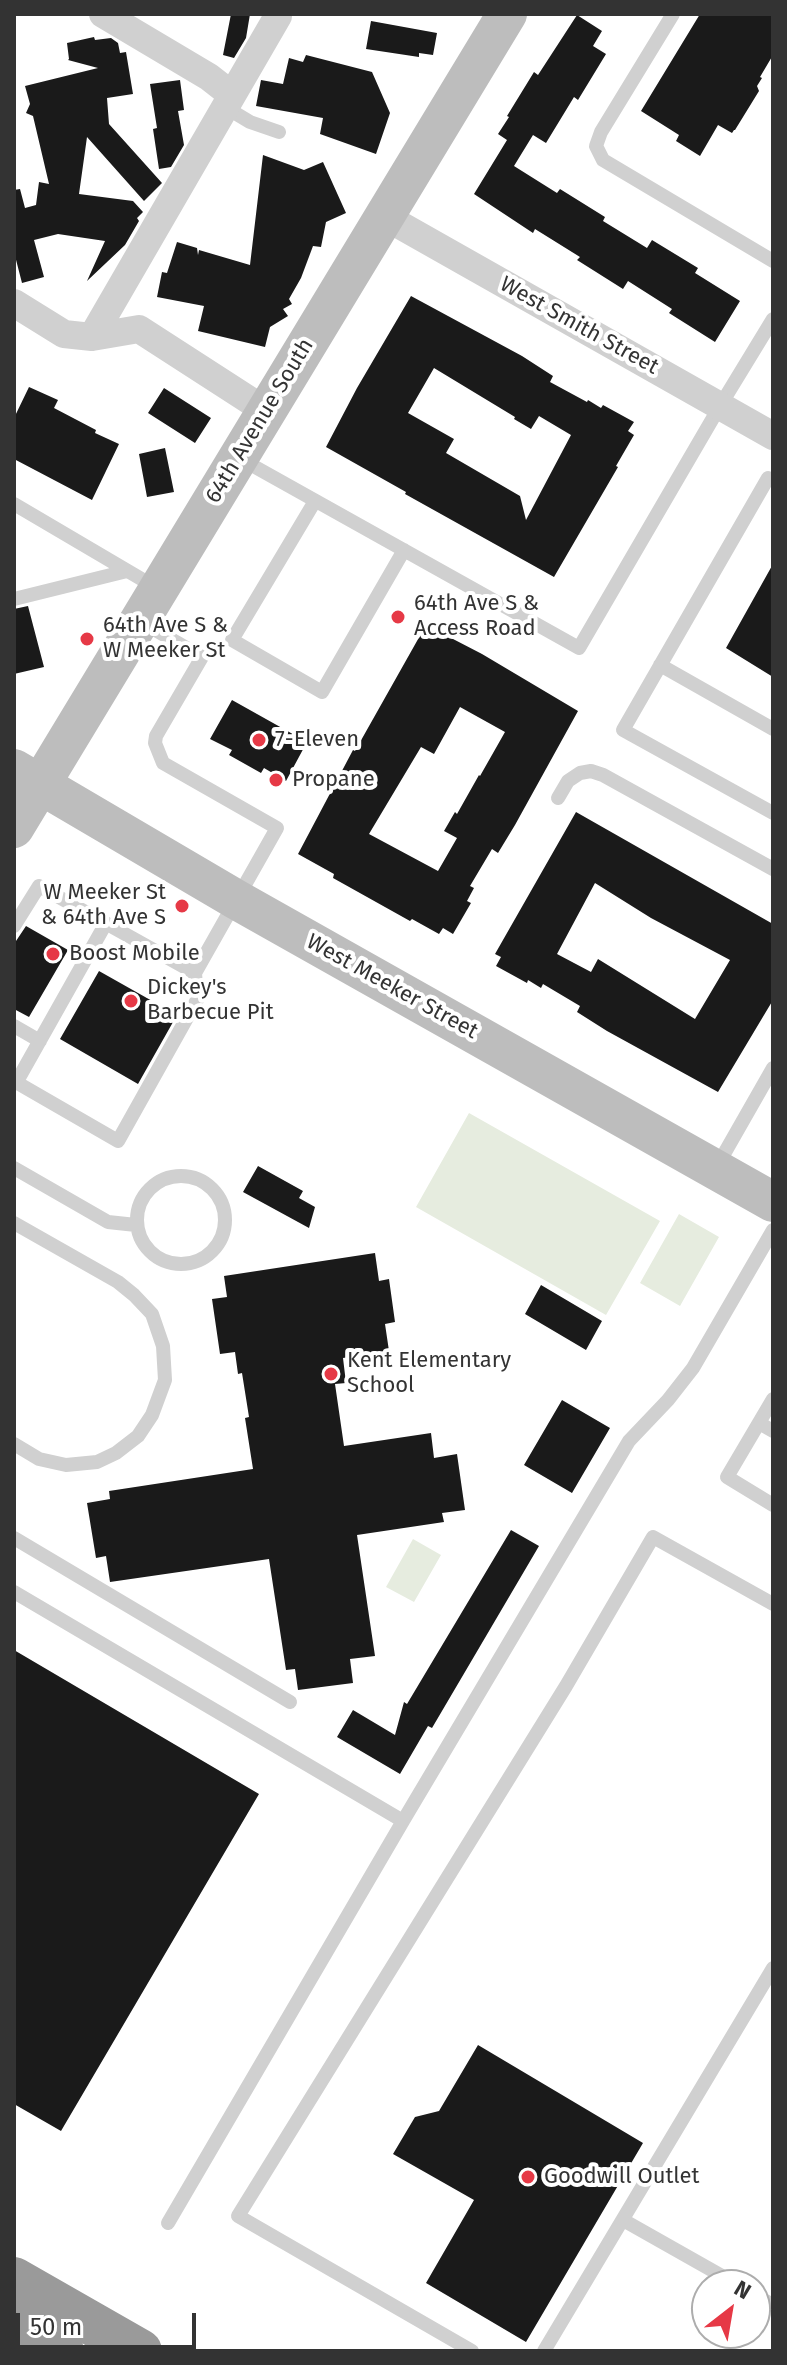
<!DOCTYPE html>
<style>
body{margin:0}
#map{position:relative;width:787px;height:2365px;overflow:hidden;background:#fff;font-family:"Fira Sans",sans-serif}
canvas{display:block}
.frame{position:absolute;inset:0;border:16px solid #333;pointer-events:none}
.north{position:absolute;left:691px;top:2269px;width:80px;height:80px;box-sizing:border-box;background:#fff;border:2px solid #adadad;border-radius:50%;rotate:31deg;font-size:22px;font-weight:700;line-height:32px;text-align:center;color:#333}
.north::after{content:'';display:block;margin:auto;width:28px;height:36px;background:#e63946;clip-path:polygon(50% 0,100% 100%,50% 72%,0 100%)}
.scale{position:absolute;left:16px;top:2313px;width:180px;height:36px;box-sizing:border-box;border:4px solid #333;border-top:0;padding-left:10px;font-size:24px;line-height:28px;white-space:nowrap;color:#333;-webkit-text-stroke:6px #fff;paint-order:stroke}
</style>
<div id="map">
<canvas width="787" height="2365"></canvas>
<div class="frame"></div>
<div class="north">N</div>
<div class="scale">50 m</div>
</div>
<script>
const ctx = document.querySelector('canvas').getContext('2d');
ctx.lineJoin = 'round';
function fillPath(path, color) {
  ctx.fillStyle = color;
  ctx.fill(path, 'evenodd');
}
function poly(rows) {
  const path = new Path2D();
  for (const r of rows) {
    if (r.length === 3) {
      path.moveTo(r[0] + r[2], r[1]);
      path.arc(r[0], r[1], r[2], 0, 2 * Math.PI);
      continue;
    }
    path.moveTo(r[0], r[1]);
    for (let i = 2; i < r.length; i += 2) path.lineTo(r[i], r[i + 1]);
  }
  return path;
}
function stroke(path, color, width, dash) {
  ctx.strokeStyle = color;
  ctx.lineWidth = width;
  ctx.lineCap = dash ? 'butt' : 'round';
  ctx.setLineDash(dash || []);
  ctx.stroke(path);
}
function write(font, color, halo, rows, align = 'center') {
  ctx.font = font + ' "Fira Sans",sans-serif';
  ctx.lineWidth = 8;
  ctx.setLineDash([]);
  ctx.textBaseline = 'middle';
  ctx.strokeStyle = halo;
  ctx.fillStyle = color;
  for (const [text, x, y, turn = 0] of rows) {
    ctx.save();
    ctx.translate(x, y);
    ctx.rotate((+turn || 0) * Math.PI / 180);
    ctx.textAlign = isNaN(turn) ? turn : align;
    if (halo) ctx.strokeText(text, 0, 0);
    ctx.fillText(text, 0, 0);
    ctx.restore();
  }
}
fillPath(poly([
 [469,1113,660,1221,606,1315,416,1207],
 [679,1214,719,1237,680,1306,640,1283],
 [413,1539,441,1555,414,1602,386,1587]
]), '#e6ecdf');
fillPath(poly([
 [231,14,250,14,246,38,234,58,223,55],
 [700,14,773,14,773,55,760,77,762,78,757,86,759,91,735,130,734,130,732,133,718,125,700,156,676,141,679,135,641,111],
 [577,15,602,31,593,46,606,54,578,100,574,97,546,143,533,135,514,166,557,193,560,189,605,217,603,221,647,248,652,240,698,268,695,273,740,301,715,342,669,313,672,309,628,281,623,289,577,260,580,257,535,229,533,233,474,194,507,140,498,134,509,117,507,116,534,72,538,75],
 [371,21,437,33,433,55,419,53,419,57,366,49],
 [94,37,95,40,111,38,118,43,120,53,126,52,133,94,107,98,109,124,162,183,144,201,87,137,79,194,133,201,143,212,137,218,139,221,125,245,87,281,105,241,58,234,34,240,44,277,22,283,14,252,14,190,20,189,25,208,36,205,39,182,49,184,33,116,26,113,30,104,25,86,98,68,68,60,69,59,67,43],
 [306,55,372,72,390,113,376,154,320,134,323,118,256,106,261,80,283,84,289,58,303,62],
 [180,80,184,110,178,111,184,145,171,167,159,169,153,129,157,128,150,84],
 [263,155,304,170,323,162,346,213,326,222,321,247,313,246,301,278,289,299,292,304,283,309,288,316,270,327,265,347,198,331,204,306,157,297,162,272,167,273,177,242,197,248,198,255,199,250,250,265],
 [411,296,522,356,553,376,550,382,587,402,588,400,601,408,603,405,634,422,628,431,634,435,616,466,618,467,554,577,405,494,406,492,326,447,357,388],
 [434,368,515,417,514,419,531,429,539,416,571,435,526,520,520,496,446,453,454,439,408,413],
 [29,387,58,400,54,408,96,430,95,433,119,444,92,500,14,459,14,418],
 [164,388,211,418,195,443,148,413],
 [165,448,174,492,147,497,139,454],
 [773,564,773,677,726,648],
 [28,606,44,667,14,674,14,609],
 [426,625,482,654,578,711,515,825,498,853,492,849,470,886,474,888,467,901,471,903,453,934,443,928,439,934,412,919,410,921,333,878,334,874,298,854,353,750,355,751],
 [460,707,505,732,480,776,479,775,457,814,455,812,444,831,457,838,438,871,369,834,421,747,434,754],
 [232,700,307,742,286,781,264,768,261,773,229,755,232,750,210,739],
 [576,812,773,924,773,1000,718,1092,607,1031,577,1012,580,1006,543,984,541,988,528,980,527,983,496,966,501,957,495,954],
 [595,883,651,918,730,960,695,1019,598,959,591,972,557,954],
 [26,926,68,950,29,1017,14,1009,14,944],
 [99,971,177,1015,138,1084,60,1039],
 [258,1166,303,1191,299,1198,315,1207,309,1228,243,1192],
 [375,1253,379,1281,389,1279,395,1322,385,1324,389,1351,343,1358,346,1383,335,1384,344,1446,431,1433,434,1458,457,1454,465,1510,442,1513,444,1522,357,1535,375,1656,350,1659,353,1683,298,1690,295,1669,286,1670,269,1559,110,1582,106,1556,96,1558,87,1503,110,1499,109,1491,253,1469,245,1418,249,1417,242,1373,238,1374,235,1352,220,1354,212,1299,227,1297,224,1276],
 [541,1285,602,1321,586,1350,525,1314],
 [562,1400,610,1428,572,1493,524,1465],
 [511,1530,539,1546,432,1728,428,1726,400,1774,337,1737,353,1710,395,1735,404,1702,407,1704],
 [14,1650,259,1794,61,2131,14,2104],
 [478,2045,643,2143,526,2342,426,2283,474,2200,393,2154,415,2117,439,2111]
]), '#1a1a1a');
stroke(poly([
 [673,14,601,132,596,146,603,160,773,261],
 [225,107,250,122,279,132],
 [239,458,579,648,720,406,773,319],
 [768,478,623,730,773,813],
 [315,501,232,640,322,692,404,550],
 [14,504,155,587],
 [14,599,127,571],
 [660,665,773,729],
 [558,798,568,781,580,773,591,771,603,775,773,869],
 [14,926,39,886,195,973,277,828,163,763,155,743,156,736,202,657,140,621],
 [14,1026,40,1041],
 [14,1081,118,1141,197,1000,195,973],
 [16,1083,106,923],
 [14,1168,108,1222,136,1225],
 [716,1168,773,1068],
 [181,1220,44],
 [14,1223,118,1282,134,1295,152,1314,163,1346,165,1380,152,1415,138,1436,116,1453,97,1462,66,1465,39,1459,14,1444],
 [773,1399,727,1477,773,1505],
 [759,1423,773,1431],
 [14,1538,290,1702],
 [14,1592,403,1821,168,2223],
 [403,1821,629,1441,668,1400,693,1368,773,1230],
 [623,2220,738,2285],
 [755,2295,773,2305],
 [472,2351,238,2216,566,1686,653,1537,773,1604],
 [544,2351,773,1968]
]), '#d0d0d0', 14);
stroke(poly([
 [103,14,209,77,232,95],
 [384,216,773,436],
 [14,303,64,334,92,337,139,329,266,411],
 [92,337,278,16]
]), '#d0d0d0', 28);
stroke(poly([
 [14,769,237,900,773,1202],
 [14,828,507,14]
]), '#bdbdbd', 40);
stroke(poly([
 [14,2279,140,2351],
 [14,2323,62,2351]
]), '#9a9a9a', 44);
for (const [x, y, r, color] of [
 [398,617,8,"#e63946"],
 [87,639,8,"#e63946"],
 [259,740,8,"#e63946"],
 [276,780,8,"#e63946"],
 [182,906,8,"#e63946"],
 [53,954,8,"#e63946"],
 [131,1001,8,"#e63946"],
 [331,1374,8,"#e63946"],
 [528,2177,8,"#e63946"]
]) {
  const dot = new Path2D();
  dot.arc(x, y, r, 0, 2 * Math.PI);
  ctx.fillStyle = color;
  ctx.fill(dot);
  stroke(dot, '#fff', 3);
}
write('22px', '#333', '#fff', [
 ["West Smith Street",579,326,29],
 ["64th Avenue South",260,421,-59],
 ["West Meeker Street",392,987,29]
]);
write('22px', '#333', '#fff', [
 ["64th Ave S &",414,604],
 ["Access Road",414,629],
 ["64th Ave S &",103,626],
 ["W Meeker St",103,651],
 ["7-Eleven",275,740],
 ["Propane",292,780],
 ["W Meeker St",166,893,"right"],
 ["& 64th Ave S",166,918,"right"],
 ["Boost Mobile",69,954],
 ["Dickey's",147,988],
 ["Barbecue Pit",147,1013],
 ["Kent Elementary",347,1361],
 ["School",347,1386],
 ["Goodwill Outlet",544,2177]
], 'left');
</script>
